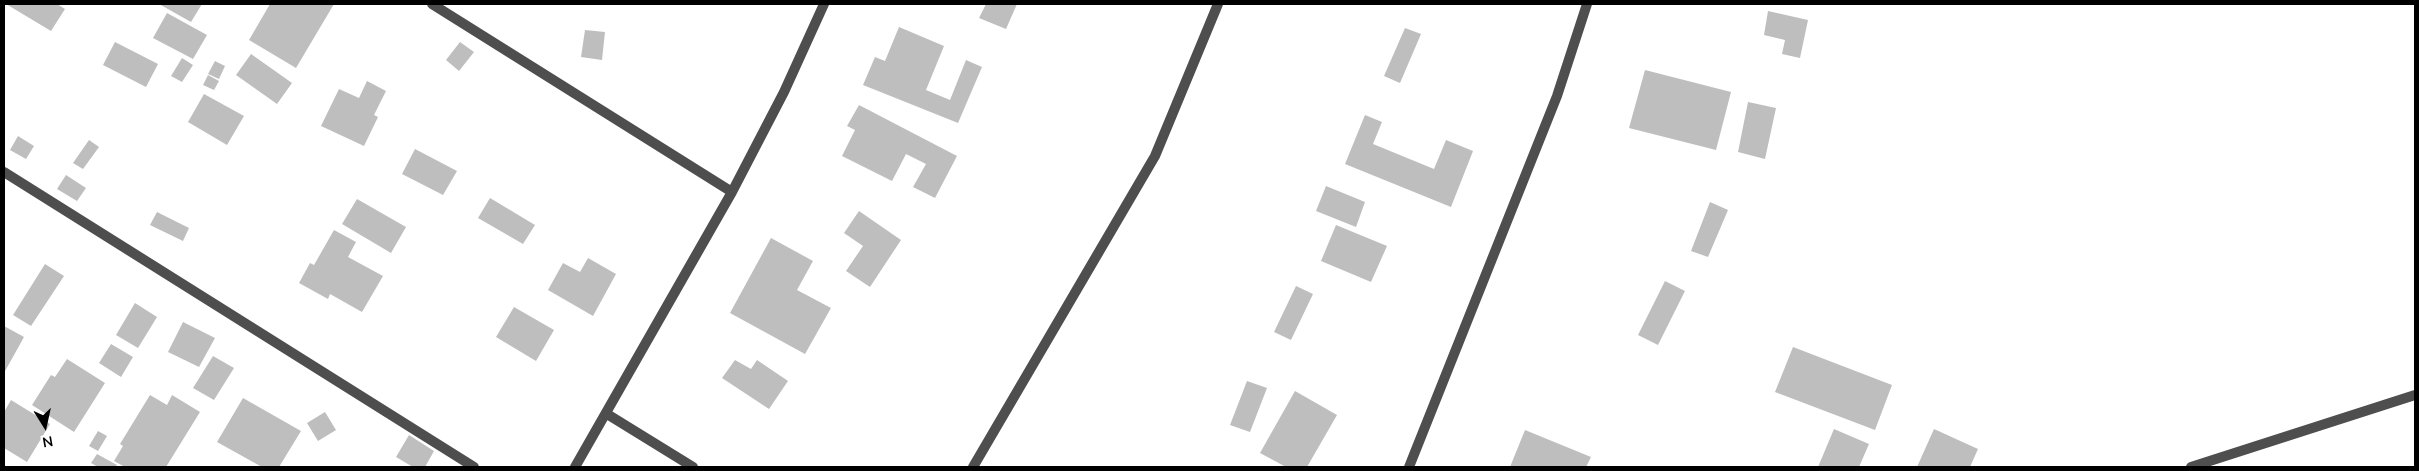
<!DOCTYPE html>
<style>
body{margin:0}
#map{position:relative;width:2419px;height:471px;overflow:hidden;background:#fff;font-family:"Nunito Sans",sans-serif}
canvas{display:block}
.frame{position:absolute;inset:0;border:5px solid #000;pointer-events:none}
.north{position:absolute;left:20px;top:401px;width:50px;height:50px;-webkit-text-stroke:4px #fff;paint-order:stroke;rotate:170deg;font-size:14px;font-weight:700;line-height:20px;text-align:center;color:#000}
.north::after{content:'';display:block;margin:auto;width:18px;height:22px;background:#000;clip-path:polygon(50% 0,100% 100%,50% 72%,0 100%)}
</style>
<div id="map">
<canvas width="2419" height="471"></canvas>
<div class="frame"></div>
<div class="north">N</div>
</div>
<script>
const ctx = document.querySelector('canvas').getContext('2d');
ctx.lineJoin = 'round';
function fillPath(path, color) {
  ctx.fillStyle = color;
  ctx.fill(path, 'evenodd');
}
function poly(rows) {
  const path = new Path2D();
  for (const r of rows) {
    path.moveTo(r[0], r[1]);
    for (let i = 2; i < r.length; i += 2) path.lineTo(r[i], r[i + 1]);
  }
  return path;
}
function stroke(path, color, width, dash) {
  ctx.strokeStyle = color;
  ctx.lineWidth = width;
  ctx.lineCap = dash ? 'butt' : 'round';
  ctx.setLineDash(dash || []);
  ctx.stroke(path);
}
fillPath(poly([
 [6,4,57,4,65,9,51,31],
 [159,4,202,4,191,22],
 [270,4,334,4,296,68,249,40],
 [986,4,1017,4,1006,29,979,18],
 [1768,11,1808,20,1800,58,1782,54,1785,40,1764,35],
 [167,13,207,35,193,59,153,38],
 [899,27,944,46,926,90,950,100,966,60,982,67,958,123,863,85,875,57,885,61],
 [1405,28,1421,34,1400,83,1384,76],
 [585,30,605,32,602,60,581,57],
 [115,42,158,64,146,87,103,65],
 [460,42,474,52,459,71,446,60],
 [251,54,292,83,277,104,236,75],
 [182,58,193,65,182,82,171,76],
 [215,61,225,66,219,79,208,74],
 [1645,70,1731,92,1716,150,1629,128],
 [208,75,219,81,214,90,203,85],
 [367,81,386,91,374,115,378,117,364,146,321,126,339,89,359,98],
 [204,94,244,116,227,145,188,122],
 [1748,102,1776,108,1765,159,1738,152],
 [859,105,957,156,935,198,913,187,926,164,906,154,892,181,842,156,855,130,847,126],
 [1365,115,1382,122,1373,144,1434,169,1446,140,1473,151,1451,207,1345,164],
 [18,136,34,146,26,159,10,150],
 [89,140,99,147,83,169,73,163],
 [415,149,457,171,443,195,402,174],
 [66,175,86,188,77,201,57,189],
 [1326,186,1365,202,1356,227,1316,211],
 [490,198,535,225,523,244,478,218],
 [357,199,406,227,391,253,342,224],
 [1710,202,1728,210,1708,257,1691,251],
 [859,211,901,240,870,287,846,271,863,246,844,233],
 [157,212,189,228,183,241,150,225],
 [1336,225,1387,246,1371,282,1321,261],
 [334,230,356,242,348,257,383,276,362,312,330,294,328,299,299,283,310,263,314,265],
 [771,238,813,261,797,290,831,308,805,354,730,313],
 [588,258,616,274,593,316,548,290,563,263,580,272],
 [45,264,64,276,31,326,13,315],
 [1665,281,1685,291,1658,345,1638,335],
 [1296,286,1313,294,1291,340,1274,332],
 [135,303,157,317,138,348,116,335],
 [514,307,554,330,536,361,496,337],
 [183,322,215,338,199,367,168,352],
 [4,326,24,337,4,373],
 [111,344,133,357,121,377,99,363],
 [1793,347,1892,385,1875,430,1775,392],
 [213,356,234,368,214,400,193,388],
 [67,359,105,383,74,432,32,405,51,375,55,377],
 [735,360,751,369,757,360,788,381,769,409,722,378],
 [1247,381,1267,388,1250,432,1230,425],
 [1295,391,1337,415,1307,467,1286,467,1260,453],
 [150,395,167,405,172,395,200,412,166,467,125,467,114,461,123,446,120,444],
 [243,398,301,431,279,467,262,467,217,442],
 [11,400,50,424,27,462,4,448,4,412],
 [325,412,336,430,318,441,307,423],
 [1834,429,1869,444,1859,467,1818,467],
 [1934,429,1978,449,1970,467,1917,467],
 [1525,430,1591,457,1586,467,1510,467],
 [98,431,107,436,98,451,89,446],
 [409,435,434,451,425,467,413,467,396,457],
 [97,454,117,465,115,467,98,467,91,463]
]), '#bebebe');
stroke(poly([
 [432,4,732,192],
 [4,172,474,467],
 [607,414,693,467],
 [575,467,732,192,784,92,824,4],
 [1409,467,1557,96,1587,4],
 [2191,467,2415,395]
]), '#4e4e4e', 10);
stroke(poly([
 [973,467,1155,156,1218,4]
]), '#4e4e4e', 10);
</script>
